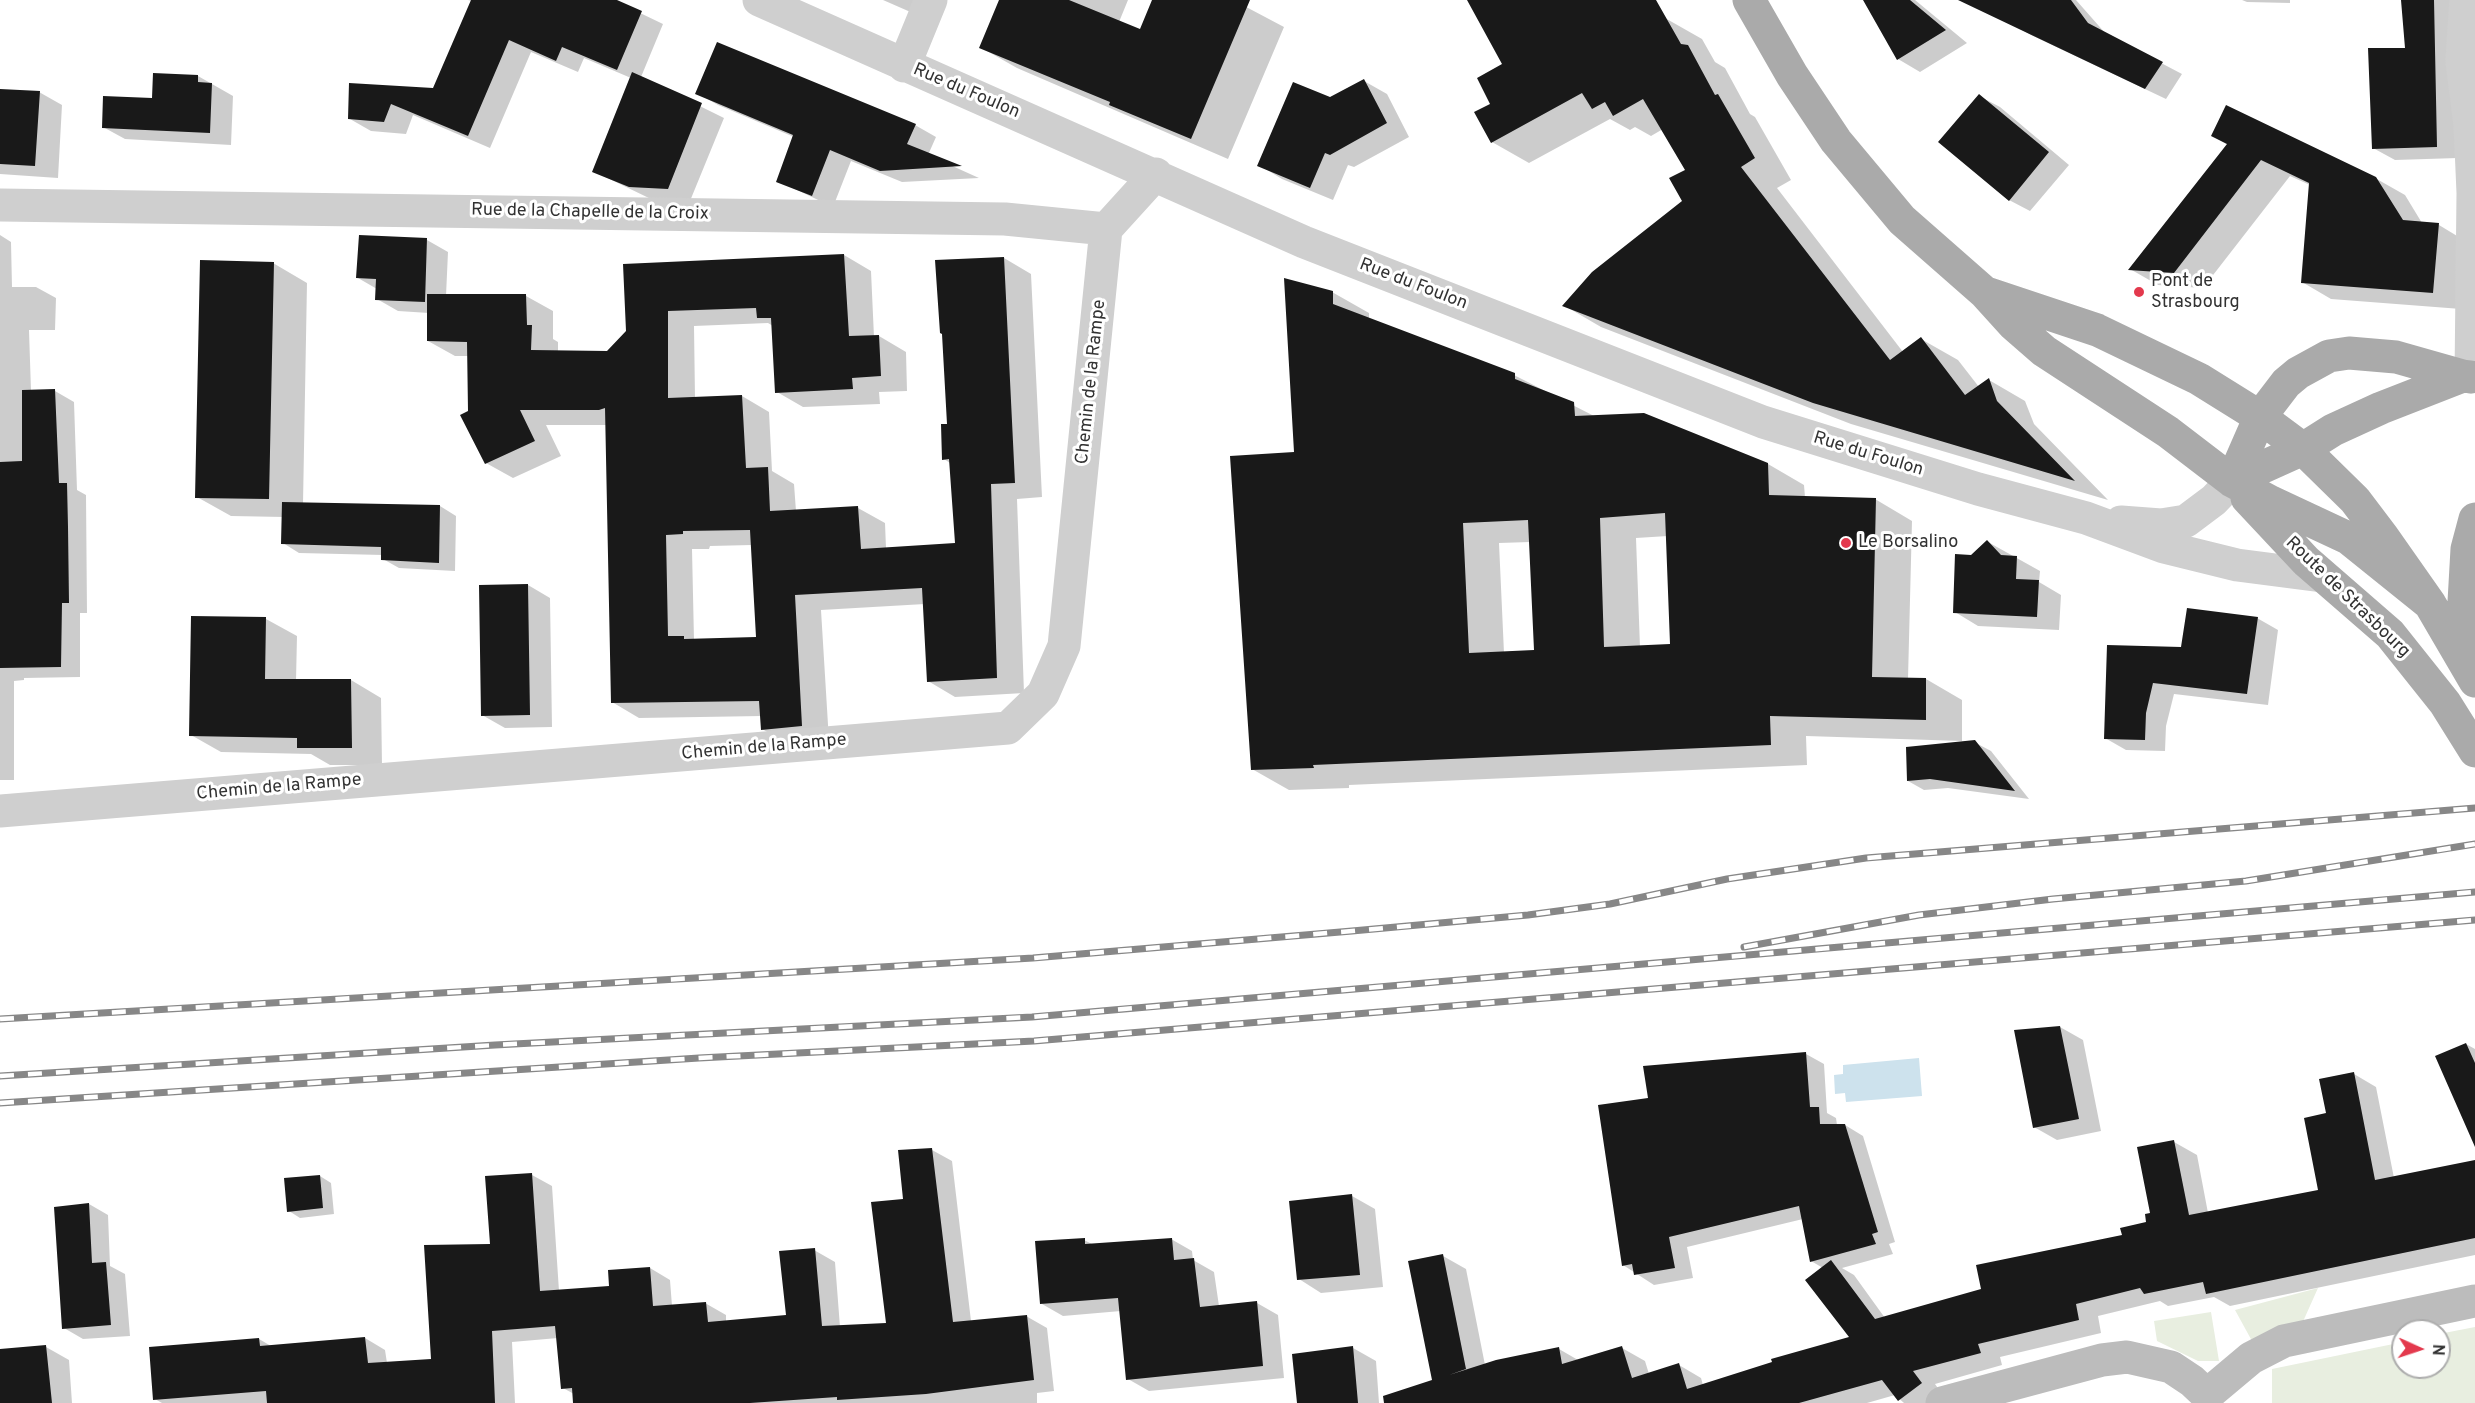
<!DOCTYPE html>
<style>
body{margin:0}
#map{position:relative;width:2475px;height:1403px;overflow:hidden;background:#fff;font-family:Overpass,sans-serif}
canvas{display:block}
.north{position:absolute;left:2391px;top:1319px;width:60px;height:60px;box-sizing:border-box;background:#fff;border:2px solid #adadad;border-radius:50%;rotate:93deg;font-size:16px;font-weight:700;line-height:24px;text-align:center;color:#323232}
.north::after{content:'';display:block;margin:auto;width:21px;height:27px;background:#e3394d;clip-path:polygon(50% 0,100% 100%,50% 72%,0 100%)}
</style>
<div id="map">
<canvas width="2475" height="1403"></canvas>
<div class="north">N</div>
</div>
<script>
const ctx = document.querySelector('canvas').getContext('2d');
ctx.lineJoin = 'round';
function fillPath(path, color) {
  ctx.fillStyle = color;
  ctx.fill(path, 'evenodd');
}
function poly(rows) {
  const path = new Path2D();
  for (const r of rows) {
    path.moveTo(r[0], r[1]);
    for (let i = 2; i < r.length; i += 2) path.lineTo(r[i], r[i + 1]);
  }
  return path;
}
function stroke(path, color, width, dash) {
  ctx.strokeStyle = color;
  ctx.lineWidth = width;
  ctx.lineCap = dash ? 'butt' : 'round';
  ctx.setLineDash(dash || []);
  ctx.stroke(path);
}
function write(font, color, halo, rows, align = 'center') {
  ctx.font = font + ' Overpass,sans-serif';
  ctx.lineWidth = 6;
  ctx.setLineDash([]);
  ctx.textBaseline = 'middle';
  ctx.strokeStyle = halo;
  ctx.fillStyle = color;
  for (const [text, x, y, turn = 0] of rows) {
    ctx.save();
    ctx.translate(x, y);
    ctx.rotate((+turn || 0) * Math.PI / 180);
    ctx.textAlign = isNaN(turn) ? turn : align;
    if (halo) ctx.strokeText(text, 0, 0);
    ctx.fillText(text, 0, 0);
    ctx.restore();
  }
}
fillPath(poly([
 [2318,1288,2301,1326,2252,1341,2235,1310],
 [2211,1312,2219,1361,2198,1361,2157,1341,2154,1321],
 [2475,1327,2475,1403,2272,1403,2272,1369,2403,1342,2403,1367,2439,1367,2439,1334]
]), '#e8eee0');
fillPath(poly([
 [1919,1058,1922,1096,1846,1102,1845,1093,1835,1094,1834,1075,1843,1074,1843,1065]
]), '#cde2ed');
fillPath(poly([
 [468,0,613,0,663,24,641,77,724,118,690,201,653,200,593,171,631,78,584,58,578,72,531,52,490,148,413,115,406,134,371,131,350,119,351,85,434,90,472,1],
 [883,0,921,0,915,14],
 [1001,0,1128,0,1119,22,1141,31,1154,0,1233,0,1284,27,1228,159,1017,68,980,47],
 [1469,0,1652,0,1665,18,1702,39,1715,62,1725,68,1750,114,1755,117,1791,180,1777,188,1903,352,1921,339,1958,360,1979,387,1989,380,2025,401,2034,424,2108,500,1851,424,1601,327,1565,306,1684,202,1687,171,1663,129,1651,136,1635,127,1630,130,1610,119,1529,163,1492,142,1492,104,1504,64],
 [1865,0,1915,0,1967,43,1920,72,1898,59],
 [1990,0,2076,0,2106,34,2182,74,2166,99,2031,35,2010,23],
 [2242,0,2290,0,2290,3,2247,2],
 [2403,0,2452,0,2458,158,2395,160,2373,148,2407,49],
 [198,76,233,96,231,145,125,139,103,127],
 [1364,81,1387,94,1409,137,1354,167,1348,165,1333,200,1282,179,1259,165,1330,99],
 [0,90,39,92,62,105,58,178,0,174],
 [697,93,915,125,936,137,928,155,979,178,902,182,851,161,833,207,778,181,794,137,718,105],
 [1979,96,2000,107,2069,165,2030,211,2009,200],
 [2213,136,2375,178,2405,195,2422,223,2439,225,2467,242,2461,309,2331,299,2302,282,2310,185,2290,176,2203,288,2158,285,2130,269,2228,145],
 [0,235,11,242,12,287,36,287,56,298,55,330,29,330,31,391,55,391,74,402,77,490,86,495,87,613,80,613,80,677,24,678,24,680,14,681,14,780,0,780],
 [427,240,448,252,446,296,526,296,553,311,553,339,558,342,558,352,607,352,627,332,625,265,844,255,871,271,874,337,879,336,906,352,907,391,879,392,880,404,803,407,777,392,773,326,768,323,694,326,695,398,742,396,769,412,772,471,794,484,796,511,858,508,885,523,886,548,956,544,950,463,944,459,948,425,1004,258,1031,274,1042,497,1017,499,1024,693,955,697,928,681,925,604,821,610,829,741,789,744,762,729,762,716,639,718,612,702,607,425,546,425,561,456,513,478,486,463,470,412,469,356,455,356,428,341,429,313,398,311,377,299,377,289,358,278],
 [752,545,758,638,694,640,692,549,709,549,710,546],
 [273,263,307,283,303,504,440,506,456,516,455,571,399,568,383,559,383,555,299,553,283,543,284,517,231,516,197,497],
 [1332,292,1369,313,1369,319,1514,375,1596,417,1768,464,1804,485,1805,497,1875,499,1912,521,1908,679,1926,679,1962,700,1962,741,1806,736,1807,765,1349,785,1349,788,1289,790,1252,769,1295,453],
 [1668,536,1672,645,1640,647,1636,538],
 [1530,542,1535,651,1504,653,1499,543],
 [1988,542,2040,571,2039,582,2061,595,2059,630,1978,626,1955,612,1972,556],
 [528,585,550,598,552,727,505,728,482,715],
 [193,617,266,619,297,636,296,681,351,680,381,698,382,765,330,765,311,754,221,752,191,735],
 [2257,618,2278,630,2268,705,2174,694,2166,726,2165,751,2126,750,2105,738,2183,649],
 [1974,742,1991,751,2029,799,1948,788,1924,790,1908,781],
 [2060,1027,2083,1040,2101,1131,2057,1140,2034,1127],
 [2466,1044,2475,1049,2475,1143],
 [1806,1054,1824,1064,1827,1113,1836,1118,1837,1125,1845,1125,1863,1136,1895,1242,1889,1244,1893,1254,1842,1268,1854,1275,1885,1318,1983,1290,2124,1236,2148,1224,2174,1142,2197,1155,2208,1213,2320,1191,2328,1114,2354,1074,2376,1087,2394,1178,2475,1162,2475,1255,2230,1306,2214,1297,2168,1306,2160,1301,2098,1316,2101,1333,2000,1357,2002,1365,1935,1384,1944,1397,1936,1403,1904,1403,1895,1395,1867,1403,1398,1403,1437,1395,1443,1256,1466,1269,1485,1365,1559,1349,1578,1360,1622,1348,1645,1361,1649,1374,1679,1365,1701,1378,1703,1385,1852,1338,1823,1268,1811,1261,1803,1219,1687,1247,1693,1278,1654,1285,1623,1265,1650,1099],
 [932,1150,952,1161,971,1321,1026,1316,1047,1328,1054,1391,1037,1393,1037,1403,575,1403,574,1394,563,1388,558,1338,512,1342,515,1403,162,1403,155,1399,259,1339,271,1346,365,1338,385,1350,387,1363,433,1360,491,1245,532,1175,552,1186,559,1291,611,1287,650,1268,670,1280,672,1306,705,1303,726,1315,726,1322,787,1316,814,1250,835,1262,840,1327,888,1324,905,1200],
 [320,1176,331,1183,334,1214,300,1218,289,1211],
 [1352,1196,1375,1209,1383,1287,1321,1293,1299,1279],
 [89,1204,108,1215,110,1266,125,1274,130,1336,83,1339,64,1328],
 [1171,1239,1192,1251,1193,1260,1214,1272,1219,1306,1257,1303,1278,1315,1284,1378,1149,1391,1128,1379,1121,1311,1063,1316,1042,1304,1084,1240,1094,1245],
 [46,1347,69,1360,72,1403,0,1403,0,1351],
 [1353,1348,1376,1361,1379,1403,1299,1403]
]), '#0003');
fillPath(poly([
 [471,0,617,0,642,11,617,70,562,47,556,61,509,40,468,136,391,104,384,122,348,119,349,83,433,88],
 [999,0,1069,0,1140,29,1152,0,1250,0,1191,139,1109,105,1110,102,979,48],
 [1467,0,1656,0,1681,44,1688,45,1715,95,1718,94,1755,158,1741,167,1890,360,1921,337,1965,395,1989,378,1997,401,2075,481,1813,403,1562,306,1592,272,1682,201,1669,178,1685,170,1643,99,1613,116,1605,102,1592,109,1582,93,1491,143,1474,112,1490,104,1477,78,1502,64],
 [1863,0,1910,0,1946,30,1897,60],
 [1958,0,2071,0,2088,23,2163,62,2145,89],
 [2401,0,2434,0,2437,147,2372,149,2368,48,2405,48],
 [717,42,916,124,907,144,962,166,880,171,830,150,812,196,776,182,793,135,695,94],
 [632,72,702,103,668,189,629,187,592,172],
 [153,73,198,75,198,82,212,83,210,133,102,128,103,96,152,98],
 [1364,79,1387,123,1330,155,1325,153,1310,188,1257,166,1293,82,1330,97],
 [0,89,40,91,35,166,0,164],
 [1979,94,2049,152,2009,201,1938,142],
 [2226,105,2376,177,2403,220,2439,223,2433,293,2301,283,2309,183,2261,160,2174,273,2128,270,2227,144,2211,136],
 [359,235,427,238,425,302,375,300,376,279,356,278],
 [844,254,849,336,879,335,881,376,852,378,853,389,775,393,771,318,757,318,756,308,668,311,668,398,742,395,746,468,768,467,770,511,858,506,861,549,955,543,949,459,942,460,941,424,947,424,942,334,940,333,935,260,1004,257,1015,483,991,484,997,678,927,682,922,588,795,595,802,726,761,730,759,701,611,703,605,408,599,410,520,410,535,441,485,464,460,415,468,411,467,342,427,341,427,294,526,294,527,325,532,325,531,350,607,351,626,331,623,264],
 [750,530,756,637,684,639,684,636,668,636,666,535,683,534,683,531],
 [200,260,274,262,269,499,195,498],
 [1284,278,1333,291,1333,304,1515,373,1515,379,1574,402,1575,416,1644,413,1768,463,1769,495,1876,498,1872,677,1926,678,1926,720,1770,716,1771,745,1313,765,1314,768,1251,770,1230,456,1294,452],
 [1665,513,1670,644,1604,647,1600,518],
 [1528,520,1534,650,1469,653,1463,523],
 [55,389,59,483,67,483,68,527,69,603,62,603,61,667,0,668,0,462,22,461,22,390],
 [282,502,440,505,439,563,381,560,381,547,281,544],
 [1987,540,2001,555,2017,556,2016,579,2039,580,2037,617,1953,613,1955,554,1971,555],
 [528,584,530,715,481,716,479,585],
 [2187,608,2258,617,2247,694,2153,683,2146,713,2145,740,2104,739,2107,645,2181,647],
 [191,616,266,617,265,679,351,679,352,748,297,748,297,738,189,736],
 [1975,740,2015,791,1930,779,1907,781,1906,747],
 [2060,1026,2079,1119,2033,1128,2014,1030],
 [2466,1043,2475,1063,2475,1147,2435,1056],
 [1806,1052,1810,1107,1819,1107,1820,1124,1845,1124,1878,1232,1872,1234,1876,1244,1810,1262,1799,1206,1669,1237,1675,1268,1634,1275,1632,1264,1622,1266,1598,1105,1648,1098,1643,1066],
 [2354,1072,2375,1180,2475,1160,2475,1238,2206,1294,2203,1282,2144,1294,2140,1288,2076,1304,2079,1320,1978,1344,1981,1353,1913,1371,1922,1383,1898,1401,1882,1380,1799,1403,1384,1403,1383,1396,1432,1380,1408,1261,1443,1254,1466,1369,1449,1375,1496,1360,1559,1347,1562,1364,1622,1346,1632,1378,1679,1363,1687,1389,1772,1362,1771,1359,1849,1337,1805,1280,1831,1260,1875,1319,1981,1289,1976,1265,2122,1235,2120,1228,2146,1222,2145,1214,2150,1213,2137,1147,2174,1140,2189,1215,2318,1190,2304,1118,2326,1113,2319,1079],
 [932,1148,953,1322,1027,1315,1034,1380,926,1394,837,1400,837,1397,750,1403,573,1403,572,1388,561,1389,555,1326,492,1331,495,1403,267,1403,266,1391,153,1400,149,1347,259,1338,260,1346,365,1337,368,1363,431,1359,424,1245,490,1244,485,1176,532,1173,540,1291,609,1286,608,1270,650,1267,653,1306,706,1302,708,1322,786,1315,779,1251,815,1248,822,1326,886,1323,871,1202,903,1199,898,1150],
 [320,1175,323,1208,287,1212,284,1178],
 [1352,1194,1360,1275,1297,1280,1289,1201],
 [89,1203,92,1263,106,1262,111,1325,62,1329,54,1207],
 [1085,1238,1085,1244,1172,1238,1174,1260,1194,1258,1200,1307,1257,1301,1263,1366,1126,1380,1118,1298,1040,1304,1035,1241],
 [46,1345,52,1403,0,1403,0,1349],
 [1353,1346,1358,1403,1297,1403,1292,1354]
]), '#191919');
stroke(poly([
 [759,0,1304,242,1763,422,1978,489,2086,518,2164,547,2237,565,2322,576],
 [2466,0,2462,61,2470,124,2473,193,2471,377],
 [904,66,931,0],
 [0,205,1005,219,1106,229,1156,174],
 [2121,522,2161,525,2186,521,2214,500,2232,481],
 [0,811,1008,728,1043,694,1064,646,1106,229]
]), '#cfcfcf', 33);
stroke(poly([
 [2207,1395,2251,1358,2284,1341,2475,1301],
 [1942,1403,2102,1360,2127,1357,2171,1367,2192,1381,2207,1395]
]), '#bcbcbc', 33);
stroke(poly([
 [1749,0,1792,75,1836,141,1902,220,1984,292,2013,324,2044,351,2168,432,2232,481,2271,502,2348,538,2430,604],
 [1986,293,2097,330,2199,379,2260,417,2303,449,2355,500,2383,537,2430,604,2475,681],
 [2232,481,2260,417,2286,383,2298,373,2329,356,2349,353,2396,357,2463,376],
 [2232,481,2303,449,2333,430,2381,408,2463,376,2471,377],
 [2247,498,2306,561,2390,634,2445,703,2475,751],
 [2475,519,2467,549,2464,602,2475,660]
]), '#aaa', 33);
const rail = poly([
 [1744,947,1919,915,2053,899,2246,881,2475,844],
 [0,1019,1033,958,1352,931,1528,915,1610,904,1727,879,1866,858,2475,808],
 [0,1076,495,1045,1032,1017,2475,892],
 [0,1103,699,1058,1034,1041,2475,920]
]);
stroke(rail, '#878787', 7);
stroke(rail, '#fff', 4.5, [14]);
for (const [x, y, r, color] of [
 [2139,292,6,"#e3394d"],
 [1846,543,6,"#e3394d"]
]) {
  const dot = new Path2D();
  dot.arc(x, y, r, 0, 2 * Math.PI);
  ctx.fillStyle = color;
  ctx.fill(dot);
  stroke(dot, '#fff', 2);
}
write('18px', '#323232', '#fff', [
 ["Rue du Foulon",966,92,23],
 ["Rue de la Chapelle de la Croix",590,213,1],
 ["Rue du Foulon",1413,285,21],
 ["Chemin de la Rampe",1092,382,-84],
 ["Rue du Foulon",1868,455,17],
 ["Route de Strasbourg",2347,598,44],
 ["Chemin de la Rampe",764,748,-5],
 ["Chemin de la Rampe",279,788,-5]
]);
write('18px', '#323232', '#fff', [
 ["Pont de",2151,282],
 ["Strasbourg",2151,303],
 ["Le Borsalino",1858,543]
], 'left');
</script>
